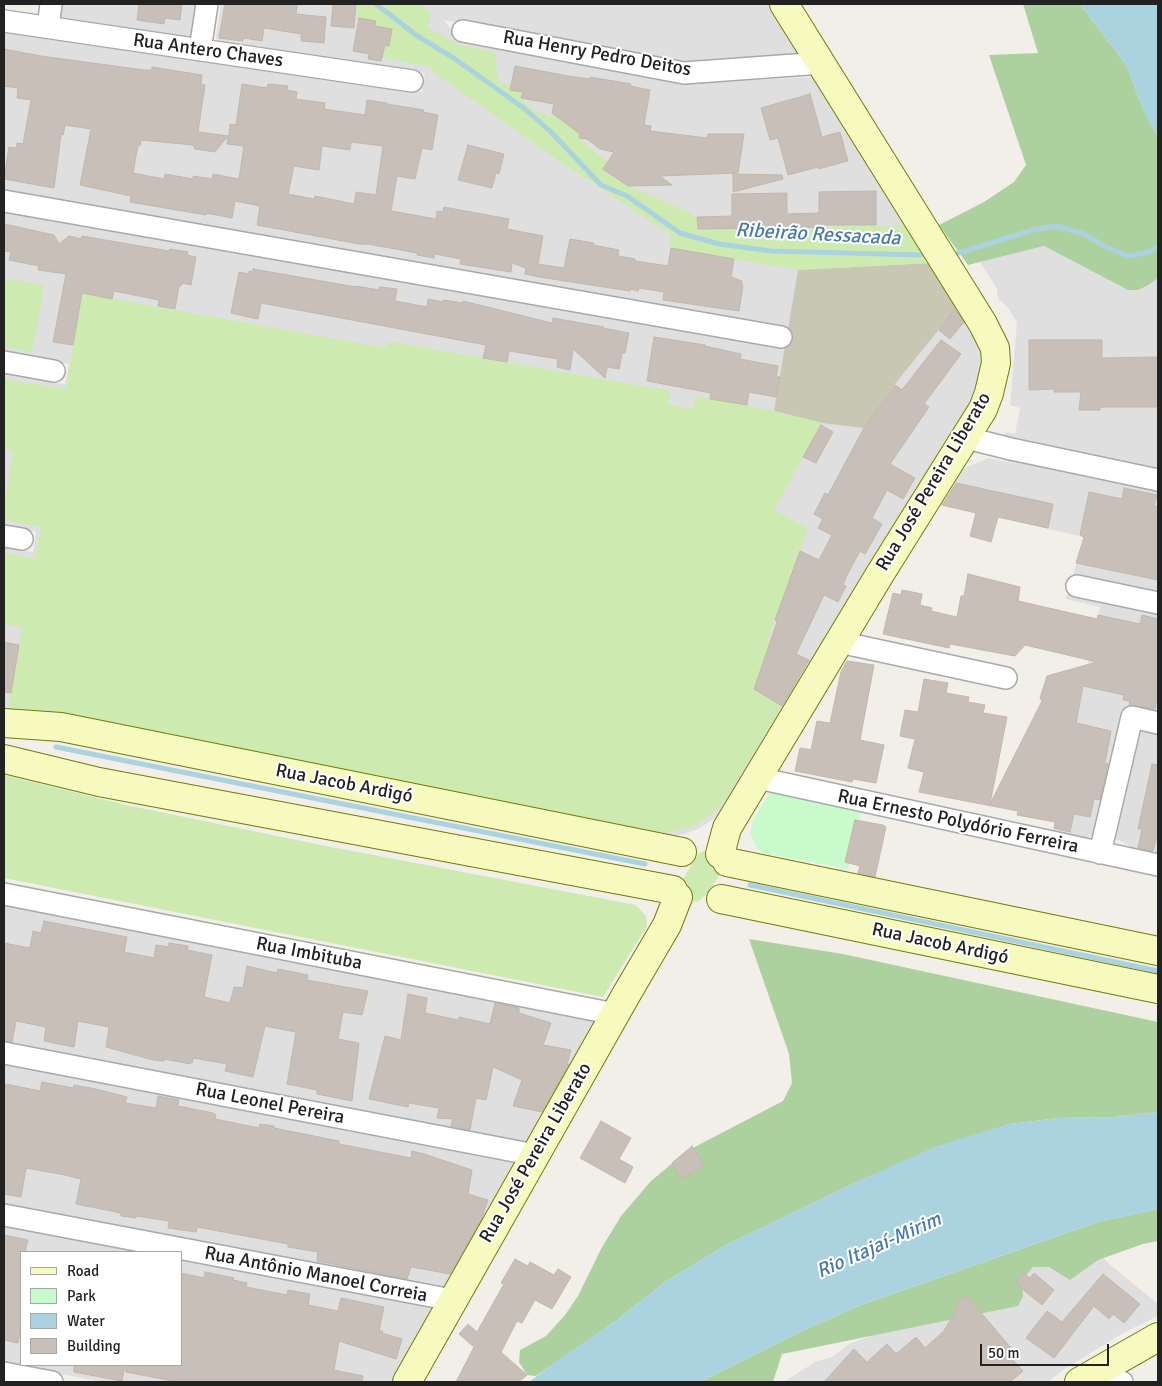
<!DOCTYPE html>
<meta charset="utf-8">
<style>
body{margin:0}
#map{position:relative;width:1162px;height:1386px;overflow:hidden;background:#f2efe9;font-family:Signika,sans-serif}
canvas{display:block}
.frame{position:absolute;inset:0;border:5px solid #222;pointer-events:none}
.legend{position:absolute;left:20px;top:1251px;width:162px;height:115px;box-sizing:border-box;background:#fff;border:1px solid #a7a7a7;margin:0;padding:6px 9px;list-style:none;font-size:15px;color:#222}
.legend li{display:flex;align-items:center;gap:10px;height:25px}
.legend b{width:25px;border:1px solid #a7a7a7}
.scale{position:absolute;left:980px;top:1344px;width:129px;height:22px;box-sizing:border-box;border:2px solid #222;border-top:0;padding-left:6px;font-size:15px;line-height:18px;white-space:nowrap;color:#222;-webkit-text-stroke:4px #fff;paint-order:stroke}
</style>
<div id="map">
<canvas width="1162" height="1386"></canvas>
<div class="frame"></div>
<ul class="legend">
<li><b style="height:6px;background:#f7fabf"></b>Road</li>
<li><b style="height:14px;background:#c8facc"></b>Park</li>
<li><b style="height:14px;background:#aad3df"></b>Water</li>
<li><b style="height:14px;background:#c7bfb8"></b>Building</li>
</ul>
<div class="scale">50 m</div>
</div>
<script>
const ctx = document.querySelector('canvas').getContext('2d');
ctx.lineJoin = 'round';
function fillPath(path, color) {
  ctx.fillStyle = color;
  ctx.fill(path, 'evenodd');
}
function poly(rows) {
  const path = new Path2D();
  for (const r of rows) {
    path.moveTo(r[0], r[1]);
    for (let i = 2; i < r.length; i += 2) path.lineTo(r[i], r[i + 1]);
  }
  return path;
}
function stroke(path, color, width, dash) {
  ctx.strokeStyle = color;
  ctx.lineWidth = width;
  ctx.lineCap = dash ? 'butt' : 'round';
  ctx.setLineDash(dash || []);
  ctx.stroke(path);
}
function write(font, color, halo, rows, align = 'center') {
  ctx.font = font + ' Signika,sans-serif';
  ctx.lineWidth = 4;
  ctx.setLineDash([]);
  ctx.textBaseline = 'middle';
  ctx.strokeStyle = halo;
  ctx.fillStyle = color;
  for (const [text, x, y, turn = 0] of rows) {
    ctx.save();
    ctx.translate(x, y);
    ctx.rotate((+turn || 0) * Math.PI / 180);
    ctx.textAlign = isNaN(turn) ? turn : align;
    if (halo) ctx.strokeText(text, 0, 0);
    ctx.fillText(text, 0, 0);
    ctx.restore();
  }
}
fillPath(poly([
 [59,4,207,4,194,39,62,19,59,18],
 [221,4,773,4,804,54,683,66,443,20,459,38,693,83,816,77,986,348,985,379,723,812,700,828,685,834,665,837,4,716,4,547,33,552,36,532,4,526,4,373,65,384,69,364,4,352,4,209,783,347,786,327,4,192,4,32,422,92,425,73,221,43,216,38],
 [1044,246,1128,290,1138,290,1147,286,1158,278,1158,854,1136,850,1119,840,1098,835,1084,838,1053,831,1100,607,1066,599,1084,537,942,505,963,470,969,466,989,458,1008,462,1012,445,1003,443,1005,432,1015,434,1020,408,1010,405,1017,323,1007,306,1000,301,997,294,997,289,980,262],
 [4,903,594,1017,598,1022,526,1145,4,1044],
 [4,1064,512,1163,517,1169,445,1290,4,1206],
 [4,1224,151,1252,21,1252,21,1365,181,1365,181,1258,433,1306,437,1311,397,1382,103,1382,4,1363],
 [1100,1253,1108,1263,1158,1304,1158,1316,1125,1332,1066,1368,1048,1382,888,1382,882,1377,878,1382,784,1382,815,1362,832,1357,849,1344,901,1325,1009,1280,1034,1267]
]), '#e0dfdf');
fillPath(poly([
 [930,263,958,306,894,385,864,428,822,423,774,411,798,270]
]), '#c7c7b4');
fillPath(poly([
 [358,4,419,4,431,13,427,27,457,44,494,52,499,82,511,85,511,90,521,92,523,89,521,98,525,104,551,118,552,113,580,134,579,138,607,162,604,169,626,185,689,212,715,232,715,229,905,225,930,263,798,270,669,248,671,235,561,162,434,73,430,67,382,58,384,45,388,46,375,26,357,17],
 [4,278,44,285,32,352,4,347],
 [82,291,87,294,386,348,387,341,670,391,668,404,693,409,696,396,774,411,822,423,774,510,808,528,768,639,771,641,782,706,721,806,698,824,682,830,660,832,71,717,8,712,22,628,4,624,4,553,35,559,41,527,4,520,4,507,13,451,4,449,4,379,66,389],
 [4,775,126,805,321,845,636,905,646,916,647,926,603,997,4,878],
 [704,852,709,853,723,870,708,892,698,902,691,901,681,882,699,853]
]), '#cdebb0');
fillPath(poly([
 [1023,4,1080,4,1126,65,1145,113,1158,137,1158,278,1147,286,1138,290,1128,290,1044,246,968,265,939,225,984,202,1014,182,1026,165,989,55,1038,53],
 [749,939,843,954,1158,1022,1158,1112,1114,1117,1059,1118,1009,1124,865,1178,724,1246,665,1282,617,1320,536,1376,527,1375,519,1362,520,1350,546,1336,565,1315,578,1296,601,1249,621,1216,651,1181,687,1151,783,1101,792,1083,789,1054],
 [1158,1209,1158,1241,1143,1244,1098,1260,1070,1280,1049,1267,1033,1267,1022,1280,1023,1296,1018,1306,782,1354,773,1382,700,1382,804,1330,861,1305,1098,1222]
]), '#add19e');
fillPath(poly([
 [771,790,862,808,848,869,762,853,755,845,750,834,753,820]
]), '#c8facc');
fillPath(poly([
 [1080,4,1158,4,1158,137,1145,113,1126,65],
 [1158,1112,1158,1209,1098,1222,861,1305,804,1330,700,1382,529,1382,560,1359,617,1320,665,1282,724,1246,865,1178,937,1146,1009,1124,1059,1118,1114,1117]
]), '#aad3df');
stroke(poly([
 [376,4,416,35,455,59,525,109,551,132,601,185,627,196,680,233,719,244,771,251,920,255],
 [958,253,1033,230,1056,226,1084,234,1106,247,1128,256,1149,252,1158,247],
 [56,747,645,864],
 [750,885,1158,971]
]), '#aad3df', 5);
const building = poly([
 [139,4,182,4,180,20,165,18,164,24,137,20,139,4],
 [225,4,297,4,296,14,326,17,324,43,301,41,301,34,264,28,262,41,244,38,243,41,219,38,225,4],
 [333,4,356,4,354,28,331,26,333,4],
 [359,18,376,21,375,26,392,29,389,46,385,45,381,61,368,59,369,54,353,51,359,18],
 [4,49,41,56,144,70,152,70,152,67,202,75,201,84,205,85,198,132,229,136,230,124,236,125,242,84,267,88,268,84,288,86,287,90,297,92,296,99,325,103,324,109,365,115,367,100,387,103,387,104,424,110,423,112,438,115,432,150,422,148,415,179,397,176,391,211,436,219,437,211,443,212,444,207,509,219,507,229,543,236,538,264,564,268,570,239,594,243,593,245,619,250,618,256,635,259,635,261,668,266,671,248,734,259,731,277,742,281,742,286,743,286,739,311,663,300,664,292,639,288,638,291,630,289,630,291,539,277,525,274,526,268,512,263,511,272,460,264,461,259,435,254,434,258,417,255,417,253,368,244,359,244,257,225,260,206,235,201,232,218,206,213,206,215,130,202,131,196,80,185,91,129,65,125,63,135,61,134,54,188,4,179,9,147,16,148,17,143,23,144,31,100,17,98,18,88,4,86,4,49],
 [228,136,227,144,244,146,239,179,213,174,212,179,193,176,193,179,165,174,164,179,133,173,138,145,140,146,141,140,193,145,195,149,215,152,228,136],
 [351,142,383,146,376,195,356,192,354,204,315,196,314,199,288,194,294,166,319,170,322,146,350,150,351,142],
 [515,66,568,76,590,79,590,77,631,84,630,86,650,90,644,125,651,126,650,131,707,138,708,134,744,134,738,173,660,176,672,185,628,186,603,169,614,152,600,149,587,139,579,138,580,134,552,113,554,104,521,98,523,92,510,90,515,66],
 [810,94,822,137,840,132,848,161,818,169,818,167,788,175,778,138,770,140,761,108,810,94],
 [468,145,504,154,499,174,496,173,492,188,458,180,468,145],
 [733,174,782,175,783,179,733,192,733,174],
 [876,191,876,225,822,225,822,227,698,229,697,217,732,216,732,194,787,193,787,214,819,213,819,192,876,191],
 [4,224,54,235,59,244,69,236,81,239,82,236,169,251,170,249,188,252,187,255,196,257,191,285,182,283,181,286,179,286,175,309,158,306,159,300,114,291,112,299,82,293,73,345,53,342,66,274,38,270,39,266,9,260,11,252,4,251,4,224],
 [253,269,356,287,356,286,379,290,380,287,397,289,395,301,427,307,428,299,443,302,444,300,463,303,463,301,552,323,553,318,604,327,603,328,629,333,625,353,622,353,619,369,607,367,605,378,573,349,570,370,557,367,558,359,509,351,507,362,483,358,486,345,261,303,258,319,235,314,231,313,239,272,249,274,249,271,253,272,253,269],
 [955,309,964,322,950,339,939,330,955,309],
 [654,337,705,345,705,346,741,354,740,359,778,366,776,377,780,377,776,397,749,392,747,405,710,399,711,393,647,381,654,337],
 [941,340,961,354,924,404,929,407,890,464,915,478,903,499,887,490,872,518,882,524,865,554,860,551,847,575,843,585,846,586,838,602,824,595,796,654,809,660,782,706,754,689,777,622,775,620,800,551,819,560,832,535,818,528,823,519,814,514,825,493,828,495,864,428,895,385,902,390,941,340],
 [1029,340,1102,340,1102,358,1158,357,1158,407,1100,407,1100,410,1079,410,1081,392,1054,392,1054,389,1029,390,1029,340],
 [821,425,833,432,816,463,803,457,821,425],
 [956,483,1053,504,1048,528,998,517,991,542,970,536,976,513,942,505,956,483],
 [1124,488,1157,495,1154,506,1158,507,1158,580,1076,563,1084,537,1080,535,1089,492,1122,499,1124,488],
 [968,574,1020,587,1018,601,1097,619,1098,615,1140,624,1142,615,1158,619,1158,703,1156,702,1155,709,1129,705,1130,701,1123,700,1124,695,1083,686,1076,723,1111,731,1105,763,1108,764,1100,800,1094,799,1090,817,1074,814,1070,832,1054,828,1055,822,1017,815,1018,811,919,792,924,772,908,768,915,739,900,736,905,710,918,712,924,679,948,683,946,693,969,697,968,702,985,705,983,713,1007,717,990,804,1042,701,1040,698,1047,676,1097,662,1025,645,1015,656,950,644,949,648,883,634,893,593,901,595,902,590,922,594,920,605,932,608,931,611,957,617,961,596,964,596,968,574],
 [4,642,19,645,11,693,4,692,4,642],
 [847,661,874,665,860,740,884,745,876,783,853,779,852,782,795,771,800,748,811,750,817,721,830,723,841,672,847,661],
 [1152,764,1158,765,1158,832,1153,851,1138,848,1142,829,1138,829,1152,764],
 [855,820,883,825,886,827,875,877,858,873,860,866,845,862,855,820],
 [44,921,127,937,124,952,154,958,156,945,168,947,169,943,188,946,187,950,212,955,204,997,230,1003,234,987,243,988,247,966,277,973,278,969,308,975,307,980,368,991,362,1015,343,1012,338,1039,359,1043,352,1101,317,1094,317,1090,287,1084,296,1032,265,1026,253,1077,225,1071,227,1064,193,1058,192,1063,190,1062,190,1064,164,1059,164,1061,153,1060,106,1047,109,1027,78,1021,74,1047,44,1041,46,1027,16,1021,12,1042,4,1041,4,943,30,948,33,931,41,933,44,921],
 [408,994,427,998,425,1013,458,1020,459,1017,490,1024,495,1003,519,1008,519,1013,551,1023,543,1045,571,1050,567,1064,569,1064,542,1112,513,1106,522,1080,493,1067,486,1100,476,1098,470,1130,451,1126,453,1119,437,1118,439,1108,409,1103,408,1107,369,1099,385,1036,401,1040,408,994],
 [42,1082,73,1088,74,1085,96,1089,127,1097,125,1103,156,1108,158,1096,179,1100,178,1106,213,1113,216,1115,215,1119,259,1128,260,1124,274,1126,274,1128,339,1141,339,1144,411,1158,412,1151,424,1154,472,1170,468,1194,488,1200,481,1220,450,1274,411,1267,407,1279,317,1261,318,1252,288,1247,288,1244,197,1227,196,1232,168,1228,169,1221,136,1216,136,1218,121,1216,121,1213,76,1204,81,1179,65,1175,26,1168,21,1197,4,1194,4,1094,6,1084,40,1091,42,1082],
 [601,1121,631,1138,619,1159,633,1167,625,1183,580,1158,601,1121],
 [692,1146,705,1165,681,1179,672,1163,692,1146],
 [4,1235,28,1240,25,1252,21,1252,21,1326,18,1343,4,1340,4,1235],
 [515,1259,528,1266,530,1262,554,1275,558,1269,571,1277,552,1309,535,1300,522,1323,517,1321,501,1352,527,1375,519,1382,456,1382,474,1347,459,1334,468,1324,477,1332,504,1284,501,1283,515,1259],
 [205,1272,234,1278,233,1280,247,1283,246,1287,287,1295,288,1290,310,1294,308,1305,338,1311,341,1298,384,1307,379,1331,383,1331,382,1333,402,1339,396,1359,339,1341,334,1370,363,1376,362,1382,178,1382,126,1372,126,1365,181,1365,181,1273,204,1278,205,1272],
 [1024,1273,1030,1278,1034,1273,1054,1290,1042,1305,1015,1283,1024,1273],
 [1103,1274,1140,1304,1124,1323,1113,1314,1109,1319,1094,1306,1054,1358,1026,1338,1047,1311,1062,1322,1103,1274],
 [966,1295,1011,1348,1006,1352,1023,1371,1010,1382,824,1382,854,1349,867,1362,887,1344,896,1354,916,1337,925,1348,943,1332,958,1308,955,1303,966,1295],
 [74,1365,125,1365,122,1381,74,1372,74,1365]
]);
fillPath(building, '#c7bfb8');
stroke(building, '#c4b6ab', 1);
const street = poly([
 [4,21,412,81],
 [48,27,51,4],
 [463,31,684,73,822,63],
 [200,50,207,4],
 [4,201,781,337],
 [4,362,54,371],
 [963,437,1011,449,1158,480],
 [4,536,22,539],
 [1077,586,1158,603],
 [839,642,1006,678],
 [758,778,1158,865],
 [1100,853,1132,717,1158,723],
 [4,894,615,1014],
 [4,1053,535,1155],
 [4,1215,452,1300],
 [4,1373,52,1382],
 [1089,1376,1122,1382]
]);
const secondary = poly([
 [4,723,61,727,682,852],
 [4,759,99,782,673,890],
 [720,854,727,828,880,574,983,409,989,393,996,363,995,348,983,324,784,4],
 [727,862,1158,951],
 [721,899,1158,989],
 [407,1382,626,995,667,925,678,897],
 [1079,1382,1158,1337]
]);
stroke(street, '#a9a9a9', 24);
stroke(secondary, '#707d05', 30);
stroke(street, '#fff', 21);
stroke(secondary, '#f7fabf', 28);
write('19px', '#222', '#fff', [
 ["Rua Antero Chaves",208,51,8],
 ["Rua Henry Pedro Deitos",597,54,10],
 ["Rua José Pereira Liberato",934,482,-59],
 ["Rua Jacob Ardigó",344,784,11],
 ["Rua Ernesto Polydório Ferreira",958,822,12],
 ["Rua Jacob Ardigó",940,944,12],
 ["Rua Imbituba",309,954,11],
 ["Rua Leonel Pereira",270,1104,11],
 ["Rua José Pereira Liberato",536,1153,-60],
 ["Rua Antônio Manoel Correia",316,1275,11]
]);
write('italic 20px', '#4a7aab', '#fff', [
 ["Ribeirão Ressacada",818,235,3],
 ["Rio Itajaí-Mirim",879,1246,-24]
]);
</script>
